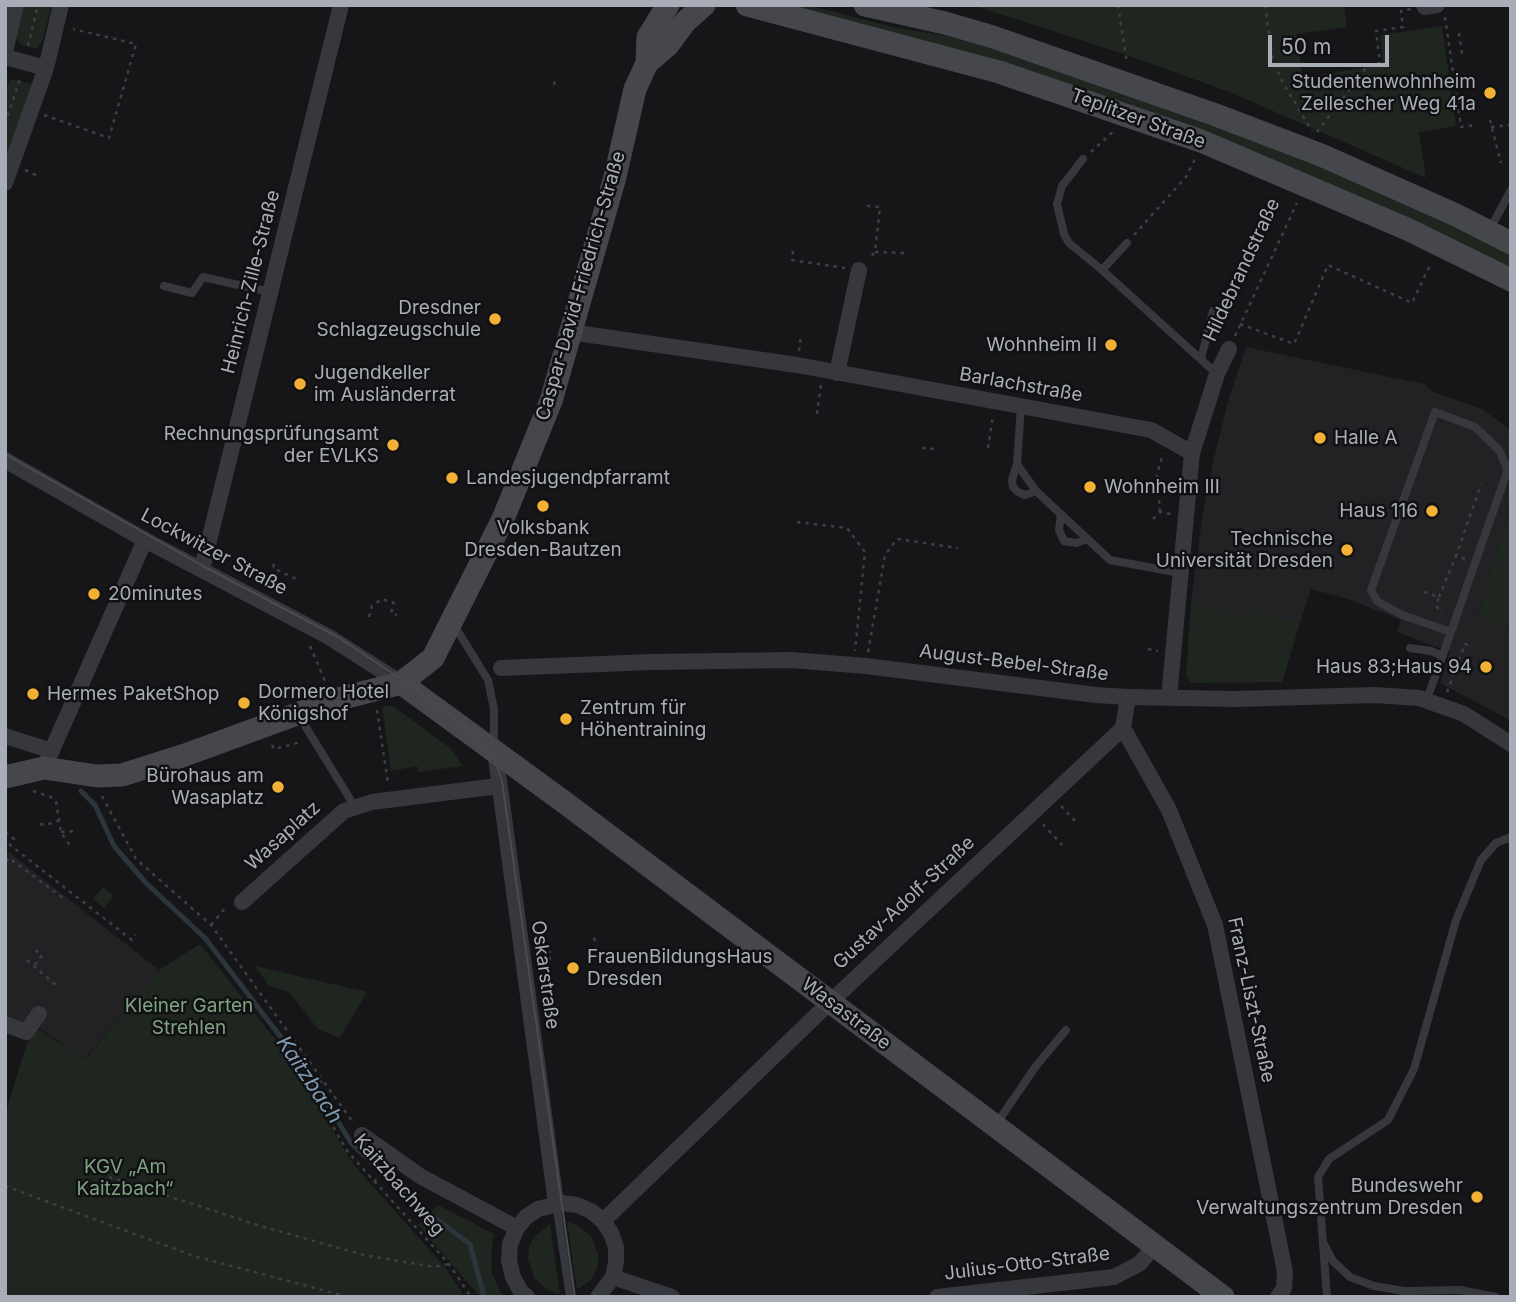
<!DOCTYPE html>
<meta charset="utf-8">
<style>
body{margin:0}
#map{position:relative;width:1516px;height:1302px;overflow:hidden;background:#161618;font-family:Inter,sans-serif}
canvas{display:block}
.frame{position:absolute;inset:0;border:7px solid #a8adb8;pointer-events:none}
.scale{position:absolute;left:1268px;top:35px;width:121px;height:32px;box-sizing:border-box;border:4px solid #a8adb8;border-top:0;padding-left:9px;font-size:21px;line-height:24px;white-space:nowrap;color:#a8adb8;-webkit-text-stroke:5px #111113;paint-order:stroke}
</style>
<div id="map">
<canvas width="1516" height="1302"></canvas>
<div class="frame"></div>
<div class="scale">50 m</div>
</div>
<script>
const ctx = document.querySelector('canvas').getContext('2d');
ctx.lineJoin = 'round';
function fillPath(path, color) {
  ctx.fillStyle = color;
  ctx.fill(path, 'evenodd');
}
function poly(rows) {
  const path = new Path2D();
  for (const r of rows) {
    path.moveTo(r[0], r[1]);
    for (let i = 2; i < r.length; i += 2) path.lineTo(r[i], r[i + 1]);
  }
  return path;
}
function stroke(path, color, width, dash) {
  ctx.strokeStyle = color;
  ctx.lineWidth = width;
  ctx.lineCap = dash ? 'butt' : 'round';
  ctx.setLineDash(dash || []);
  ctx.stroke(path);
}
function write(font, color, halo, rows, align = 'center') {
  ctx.font = font + ' Inter,sans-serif';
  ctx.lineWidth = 5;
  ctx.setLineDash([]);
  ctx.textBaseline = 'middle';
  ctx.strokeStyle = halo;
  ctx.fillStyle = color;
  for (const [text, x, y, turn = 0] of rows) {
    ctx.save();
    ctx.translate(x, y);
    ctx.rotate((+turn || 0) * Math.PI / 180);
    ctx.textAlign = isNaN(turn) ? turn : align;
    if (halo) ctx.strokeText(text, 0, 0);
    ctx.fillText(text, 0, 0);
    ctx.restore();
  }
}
fillPath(poly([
 [1246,347,1424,384,1434,392,1482,409,1511,430,1511,504,1477,616,1511,627,1511,721,1440,683,1450,652,1397,632,1401,620,1348,599,1311,589,1300,623,1247,609,1244,618,1191,602,1203,512,1214,458,1228,401],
 [5,849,159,970,84,1060,31,1022,24,1029,5,1021]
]), '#222225');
fillPath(poly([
 [24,5,52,5,42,41,37,49,20,44,16,37],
 [784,5,808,5,896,28,938,34,977,44,1211,120,1318,160,1511,253,1511,271,1415,223],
 [972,5,1344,5,1347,27,1297,34,1303,77,1383,65,1380,35,1442,26,1456,126,1419,132,1426,178,1232,93,1130,56],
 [10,79,33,84,5,160,5,92],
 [1511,504,1511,627,1477,617],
 [1191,602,1243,618,1247,609,1300,623,1282,682,1192,683,1186,677],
 [382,706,392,706,411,719,450,748,463,766,418,772,417,766,391,771],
 [103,887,114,896,104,908,93,899],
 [200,944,308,1081,305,1085,353,1164,444,1266,465,1297,5,1297,5,1115,27,1043,38,1029,85,1060,159,970],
 [255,966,367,992,340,1038,318,1029,289,992,269,986],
 [438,1205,494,1234,491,1254,492,1274,503,1297,480,1297,418,1225],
 [567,1222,577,1225,591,1236,598,1254,598,1265,592,1279,577,1290],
 [550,1224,560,1294,549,1291,535,1279,528,1259,529,1248,533,1238]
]), '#1e261f');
stroke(poly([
 [81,791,95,805,114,846,146,883,205,938,312,1078,351,1143,417,1205,470,1244,484,1297]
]), '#2c353c', 5);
stroke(poly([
 [1118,5,1127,63],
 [1265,5,1273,61,1283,83,1312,131],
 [1445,17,1461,127,1476,125],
 [1459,33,1462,53,1465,53],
 [28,46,38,5],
 [1456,84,1470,82],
 [554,85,556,77],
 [44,115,109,138,136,44,73,29],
 [1490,120,1501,163],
 [5,124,21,76],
 [1491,127,1511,125],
 [1317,132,1368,65,1380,63,1376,31,1403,27,1401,11,1411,9],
 [1091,152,1115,130],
 [25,170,38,176],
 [867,206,880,207,875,252,870,257],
 [1134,235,1186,177,1195,159],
 [793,251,792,260,845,268],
 [875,252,904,253,906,249],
 [236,312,250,315],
 [1240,324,1294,344,1328,265,1412,303,1431,263],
 [1235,336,1297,203],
 [799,351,801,335],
 [817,414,821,384],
 [922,448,935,449],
 [988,448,993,415],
 [1160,512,1157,475,1163,453],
 [1153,519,1160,512,1171,514],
 [797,522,847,528,865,552,855,651],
 [1465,559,1456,556,1481,484],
 [274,564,273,568,296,579],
 [1424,592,1439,597,1436,605,1441,614],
 [1439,597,1456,556],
 [369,617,372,606,382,599,394,603,391,613,397,615],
 [310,646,325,681],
 [1148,649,1158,651],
 [868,652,885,555,897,539,958,548],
 [1447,692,1465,644,1470,646],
 [377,710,388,783],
 [272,745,274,749,301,742],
 [33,791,51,797,56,802,61,832,72,849],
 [102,796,136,859,211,925,352,1121],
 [1061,806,1076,822],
 [40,824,46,825,58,821],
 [1043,824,1062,845],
 [5,832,14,839,10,845,132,940,136,935],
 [61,832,75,831],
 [6,862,9,858,63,898],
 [211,925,227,906],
 [543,945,545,960,550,960],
 [594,955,597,955,594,936],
 [27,960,59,988],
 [550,960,549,952,551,952],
 [35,965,42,955,35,950],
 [322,1081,310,1088,348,1152,449,1264,471,1297],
 [109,1177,264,1227,364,1255,434,1267,449,1264],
 [374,1182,384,1171],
 [5,1186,194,1256,349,1297]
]), '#3d3f44', 2.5, [3.5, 5]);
stroke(poly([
 [1083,159,1062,186,1057,204,1064,234,1069,243,1102,270,1217,374],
 [1490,229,1511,190],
 [1102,270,1127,243],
 [164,286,192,293,203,277,270,292],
 [1201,359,1213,311],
 [1021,406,1017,464,1036,491,1110,560,1180,573],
 [1017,464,1012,480,1013,487,1018,492,1025,495,1036,491],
 [1061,514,1059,530,1064,541,1076,543,1088,539],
 [454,625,488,680,494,709,494,745],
 [1410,648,1431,651,1443,656],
 [1427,699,1451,632,1475,563,1506,475,1507,468,1499,450,1475,427,1435,412,1371,590,1377,601,1402,615,1451,632],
 [299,716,355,807],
 [997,1123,1036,1066,1066,1030],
 [556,1203,570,1297],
 [1324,1244,1333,1261,1350,1277,1374,1286,1404,1291,1460,1290,1496,1297],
 [1327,1297,1318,1177,1329,1159,1388,1120,1414,1069,1456,920,1481,860,1496,843,1511,837]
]), '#37383d', 8);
stroke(poly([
 [1424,5,1425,7,1437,5],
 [5,52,16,5],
 [5,57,46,68],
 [5,183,46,68,61,5],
 [570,332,797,365,1151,430,1192,453],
 [837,373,859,270],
 [5,460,145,540,329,637,401,683],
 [202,569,341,5],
 [501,668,651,662,791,660,866,666,1096,695,1128,697,1236,699,1375,695,1419,698,1464,714,1511,744],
 [1169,697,1192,453,1217,374,1229,349],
 [1123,728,1169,810,1215,925,1285,1272,1284,1288,1278,1297],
 [5,736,52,751],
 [495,751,556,1203],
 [44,768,145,540],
 [242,902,344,811,372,802,498,786],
 [5,1024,26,1032,39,1014],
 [362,1135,420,1176,517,1228],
 [603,1221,827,1005,1123,728,1128,697],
 [613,1277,672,1297],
 [527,1297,521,1292,513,1277,509,1261,510,1244,517,1228,526,1217,538,1209,562,1203,577,1205,591,1211,603,1221,611,1233,616,1247,616,1262,613,1277,598,1297],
 [937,1297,1114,1277,1139,1264,1155,1246]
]), '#37383d', 16);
stroke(poly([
 [747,5,999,72,1201,141,1407,229,1511,280],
 [865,5,945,23,993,37,1216,115,1321,155,1456,215,1511,243],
 [647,63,668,45,685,22,704,5],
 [401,683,564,802,1223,1297],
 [5,777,44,768,97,776,122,775,185,755,335,700,401,683,433,658,503,519,551,401,615,177,635,89,647,63,648,37,668,5]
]), '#45474d', 23);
stroke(poly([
 [5,454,203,566,338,637,404,681,470,730,493,755,502,781,575,1297]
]), '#4a4c52', 2);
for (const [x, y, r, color] of [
 [1490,93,7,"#f2b134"],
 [495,319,7,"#f2b134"],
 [1111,345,7,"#f2b134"],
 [300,384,7,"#f2b134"],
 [1320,438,7,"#f2b134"],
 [393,445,7,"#f2b134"],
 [452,478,7,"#f2b134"],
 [1090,487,7,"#f2b134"],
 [543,506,7,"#f2b134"],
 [1432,511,7,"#f2b134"],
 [1347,550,7,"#f2b134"],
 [94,594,7,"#f2b134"],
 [1486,667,7,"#f2b134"],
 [33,694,7,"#f2b134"],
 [244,703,7,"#f2b134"],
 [566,719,7,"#f2b134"],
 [278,787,7,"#f2b134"],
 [573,968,7,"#f2b134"],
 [1477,1197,7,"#f2b134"]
]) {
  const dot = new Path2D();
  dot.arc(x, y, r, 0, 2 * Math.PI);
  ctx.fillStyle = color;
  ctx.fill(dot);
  stroke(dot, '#111113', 2.5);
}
write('19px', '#a8adb8', '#111113', [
 ["Studentenwohnheim",1476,82],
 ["Zellescher Weg 41a",1476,104],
 ["Dresdner",481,308],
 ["Schlagzeugschule",481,330],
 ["Wohnheim II",1097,345],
 ["Jugendkeller",314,373,"left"],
 ["im Ausländerrat",314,395,"left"],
 ["Rechnungsprüfungsamt",379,434],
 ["der EVLKS",379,456],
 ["Halle A",1334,438,"left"],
 ["Landesjugendpfarramt",466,478,"left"],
 ["Wohnheim III",1104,487,"left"],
 ["Haus 116",1418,511],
 ["Volksbank",543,528,"center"],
 ["Dresden-Bautzen",543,550,"center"],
 ["Technische",1333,539],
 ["Universität Dresden",1333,561],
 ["20minutes",108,594,"left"],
 ["Haus 83;Haus 94",1472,667],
 ["Dormero Hotel",258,692,"left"],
 ["Königshof",258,714,"left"],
 ["Hermes PaketShop",47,694,"left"],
 ["Zentrum für",580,708,"left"],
 ["Höhentraining",580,730,"left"],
 ["Bürohaus am",264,776],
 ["Wasaplatz",264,798],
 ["FrauenBildungsHaus",587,957,"left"],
 ["Dresden",587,979,"left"],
 ["Bundeswehr",1463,1186],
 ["Verwaltungszentrum Dresden",1463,1208]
], 'right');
write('19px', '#a8adb8', '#111113', [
 ["Teplitzer Straße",1138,119,20],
 ["Hildebrandstraße",1242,270,-65],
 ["Heinrich-Zille-Straße",251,282,-76],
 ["Caspar-David-Friedrich-Straße",581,286,-74],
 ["Barlachstraße",1021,385,10],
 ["Lockwitzer Straße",214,552,28],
 ["August-Bebel-Straße",1014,663,7],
 ["Wasaplatz",283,836,-42],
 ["Gustav-Adolf-Straße",904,903,-43],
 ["Oskarstraße",545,975,82],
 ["Franz-Liszt-Straße",1251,1000,78],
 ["Wasastraße",846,1014,37],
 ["Kaitzbachweg",399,1185,49],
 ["Julius-Otto-Straße",1027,1264,-7]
]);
write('19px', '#7fa381', '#111113', [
 ["Kleiner Garten",189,1006],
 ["Strehlen",189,1028],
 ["KGV „Am",125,1167],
 ["Kaitzbach“",125,1189]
]);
write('italic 21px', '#7f9bb3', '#111113', [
 ["Kaitzbach",309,1080,56]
]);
</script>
